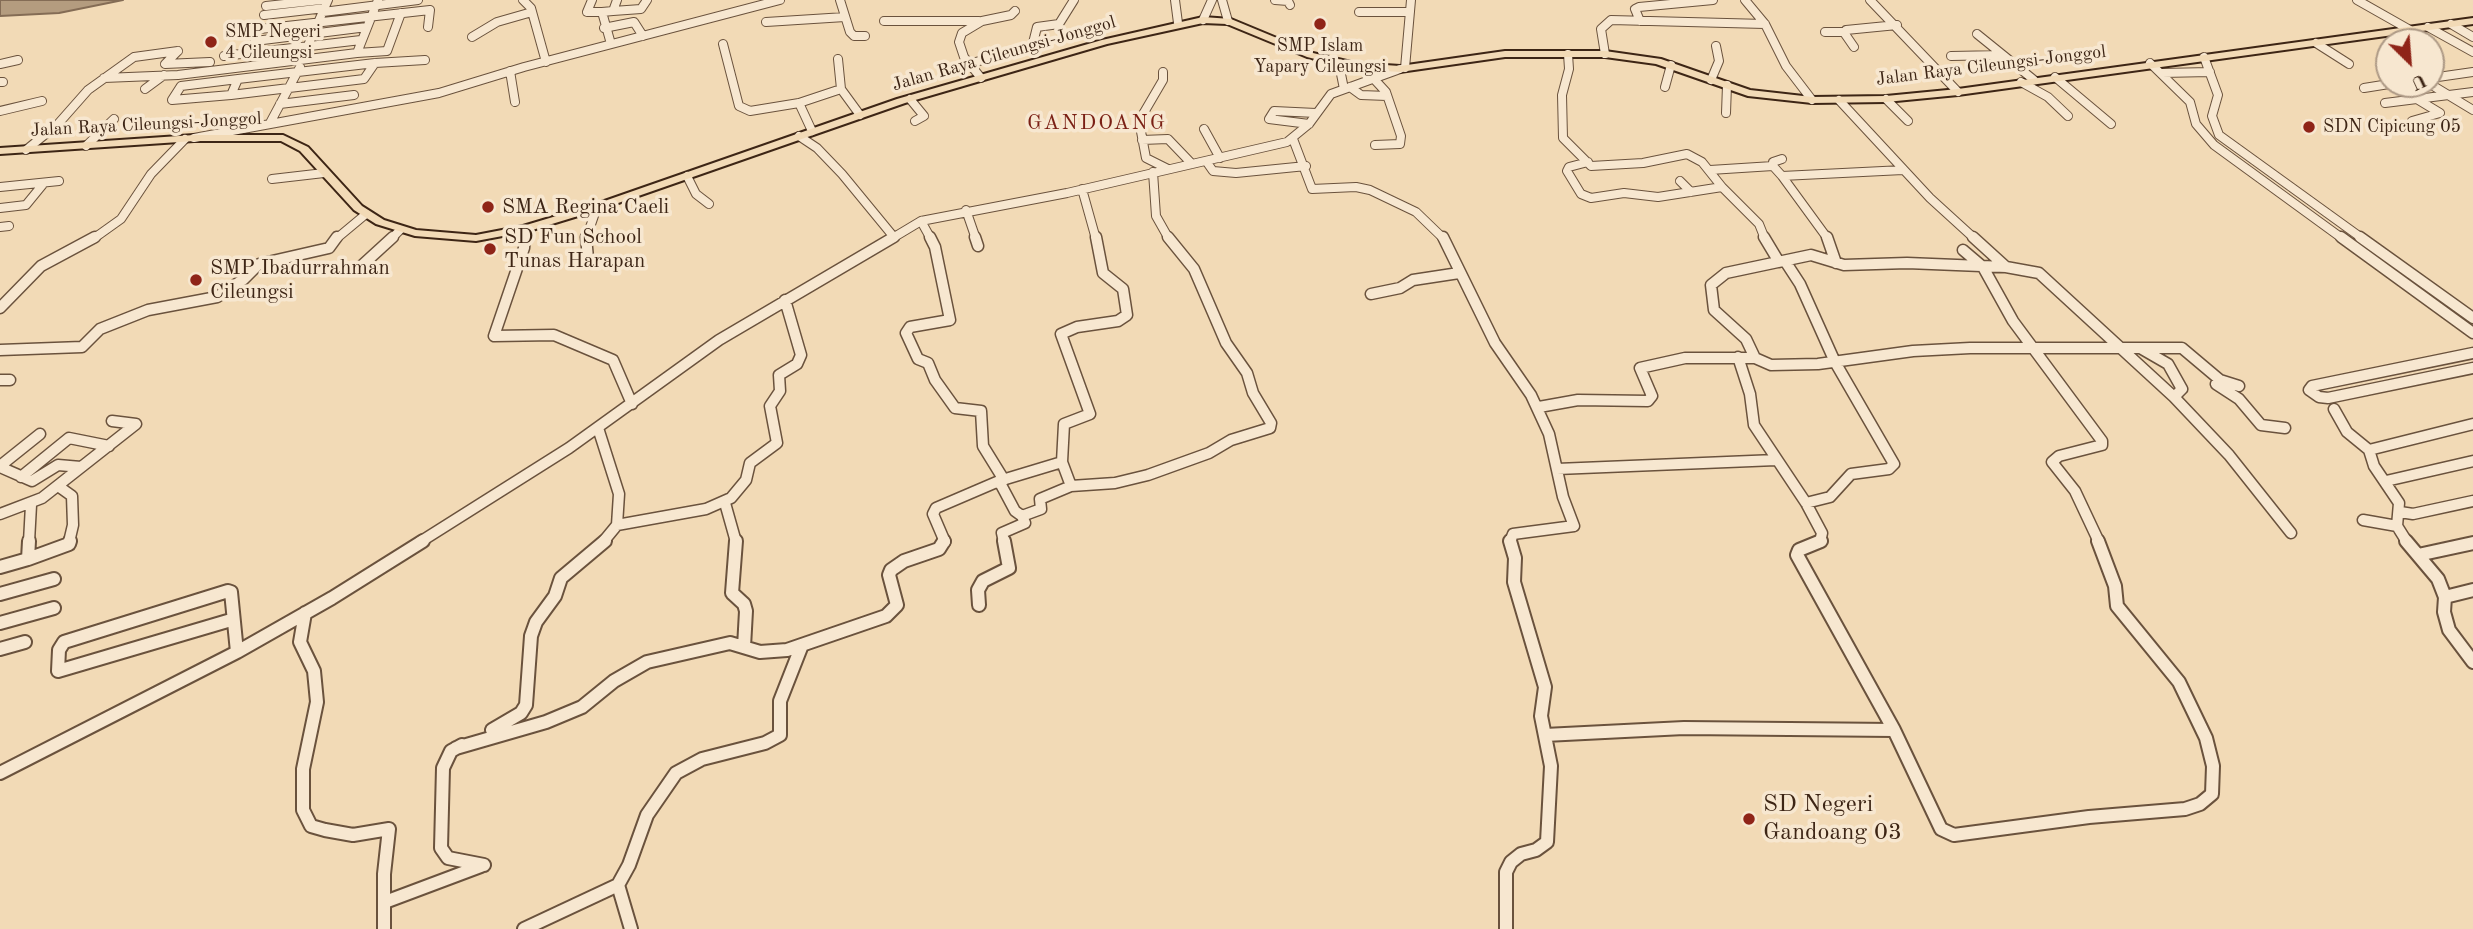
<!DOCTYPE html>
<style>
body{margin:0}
#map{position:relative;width:2473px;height:929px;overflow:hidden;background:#f2dab6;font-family:"Old Standard TT",serif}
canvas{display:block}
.north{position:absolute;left:2375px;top:28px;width:70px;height:70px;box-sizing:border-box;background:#f7e7d0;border:2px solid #ad9985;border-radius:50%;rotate:155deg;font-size:19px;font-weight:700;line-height:28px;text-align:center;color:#3d2515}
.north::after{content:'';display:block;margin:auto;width:24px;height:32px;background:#8f2418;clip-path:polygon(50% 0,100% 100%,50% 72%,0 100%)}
</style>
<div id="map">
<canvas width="2473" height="929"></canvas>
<div class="north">U</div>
</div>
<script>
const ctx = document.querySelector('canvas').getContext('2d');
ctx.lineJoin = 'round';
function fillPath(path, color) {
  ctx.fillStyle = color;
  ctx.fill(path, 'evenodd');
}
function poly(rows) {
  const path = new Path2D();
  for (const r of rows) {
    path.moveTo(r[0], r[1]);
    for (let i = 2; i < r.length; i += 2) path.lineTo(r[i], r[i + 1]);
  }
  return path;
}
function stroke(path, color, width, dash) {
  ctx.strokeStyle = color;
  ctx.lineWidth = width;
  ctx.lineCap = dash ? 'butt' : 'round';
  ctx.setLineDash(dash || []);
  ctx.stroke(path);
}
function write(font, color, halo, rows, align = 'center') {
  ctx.font = font + ' "Old Standard TT",serif';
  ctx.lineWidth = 7;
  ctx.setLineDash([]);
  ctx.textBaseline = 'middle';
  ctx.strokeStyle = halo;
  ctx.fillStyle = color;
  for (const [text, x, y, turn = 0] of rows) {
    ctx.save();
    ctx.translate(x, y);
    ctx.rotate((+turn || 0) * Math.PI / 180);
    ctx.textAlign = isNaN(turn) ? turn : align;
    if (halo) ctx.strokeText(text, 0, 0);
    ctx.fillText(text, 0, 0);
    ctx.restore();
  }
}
const water = poly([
 [0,0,123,0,59,13,0,16,0,0]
]);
fillPath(water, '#b49c7f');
stroke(water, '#846c55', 2);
const minorFar2 = poly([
 [523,0,531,8,546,62],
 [592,0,587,12,602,12],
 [840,0,850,32,854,36,865,36],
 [1175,0,1178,23],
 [1222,0,1228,21],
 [1275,0,1288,1,1290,5],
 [1745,0,1765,24,1786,66,1812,100],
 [1870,0,1958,92],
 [2357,0,2410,30],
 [266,6,321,0],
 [613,11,641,9,647,0],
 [323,12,418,0],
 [1359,12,1410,12],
 [264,15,325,8],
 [1203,20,1212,0],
 [884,21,979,21],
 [1640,21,1635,9,1639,7,1713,0],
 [766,22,845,17],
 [2451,24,2473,37],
 [2428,27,2473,52],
 [604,28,634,22,643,36],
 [260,29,430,10,428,27],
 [1825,32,1844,32],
 [1977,34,2034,80],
 [472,37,497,22,532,12],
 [255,41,367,27],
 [2316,43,2349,64],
 [611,44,602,12,613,11,617,0],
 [723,44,739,106,750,111,799,103,841,89,838,59],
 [1854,47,1845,34,1846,30,1897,25],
 [178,51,165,64,210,62],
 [305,52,328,0],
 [357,53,387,51,401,13],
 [1568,54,1569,69,1562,95,1563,138,1591,166,1643,163,1687,154,1702,162,1722,187],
 [1605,54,1601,29,1611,20,1765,24],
 [224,56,361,40],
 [1951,56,2002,55],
 [2204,57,2218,95,2212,116,2219,135,2363,239],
 [375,63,364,79,231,95,238,79,375,63],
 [375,63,425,60],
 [2150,63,2190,102,2196,124,2214,145,2343,239],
 [0,64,18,60],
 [968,64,1032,47,1037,27,1059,24,1074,0],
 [1339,64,1344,89],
 [1405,68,1411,0],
 [510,71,515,102],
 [1163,72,1163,80,1139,121,1146,158,1168,169],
 [2162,73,2210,72],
 [2055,77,2111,124],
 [104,78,178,75,357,53,378,0],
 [981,78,964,57,959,42,962,33,982,21,1011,15,1015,11],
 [2431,78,2473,72],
 [1374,79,1386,92,1401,136,1400,144,1375,145],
 [1711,80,1719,61,1716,46],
 [0,82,3,82],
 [2021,82,2048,97,2068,116],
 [2392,84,2440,113,2412,121],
 [2430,84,2473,110],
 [1350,87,1361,95,1387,96],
 [1665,87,1671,65],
 [2364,88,2389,84],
 [145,89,164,75],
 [841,89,860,115],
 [231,95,172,100,181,86,238,79],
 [910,99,924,116,915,121],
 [1886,99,1908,121],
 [1839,100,1930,198,1975,239],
 [799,103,812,131],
 [2385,103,2473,92],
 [280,104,354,95],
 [0,111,42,101],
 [1726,113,1727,85],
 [270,123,300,67],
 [1309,124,1269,119,1274,111,1316,113],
 [1204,129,1220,158],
 [799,136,817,148,842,174,893,236],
 [194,138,439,93,524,67,780,0],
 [1293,139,1312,189,1356,187,1370,190,1416,212,1444,239],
 [1142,140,1168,139,1192,164],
 [86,146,114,119],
 [26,150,58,124,88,90,134,57,178,51],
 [1206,161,1213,171,1236,173,1306,166],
 [1588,162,1569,167,1567,171,1581,194,1591,198,1624,193,1658,197,1722,187,1759,224,1765,239],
 [1773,166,1773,162,1782,159],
 [1710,170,1773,166,1782,176],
 [1153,172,1156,216,1169,239],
 [687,176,696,194,709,204],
 [272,179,324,173],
 [1680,181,1691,192],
 [0,187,59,181],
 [1082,189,1096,239],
 [0,208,26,205,44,183],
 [966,210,976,239],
 [921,221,931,239],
 [0,227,9,226],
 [93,239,121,219,151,174,185,139],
 [336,239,366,214],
 [391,239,400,230],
 [524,239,525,229],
 [586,239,597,207],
 [891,239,921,221,1067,193,1287,142,1309,124,1331,94,1400,69],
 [1828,239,1782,176,1903,170]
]);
const minorFar1 = poly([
 [525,237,524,248,494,336,554,335,613,360,632,404],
 [586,237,588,258],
 [930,237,935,247,950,320,910,327,906,333,918,359,928,363,935,380,955,408,981,411,983,446,1004,480],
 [975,237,978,246],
 [1443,237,1495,343,1531,395,1549,434,1563,497,1574,526,1513,534,1510,542],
 [1764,237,1779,262],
 [1827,237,1836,263],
 [2341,237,2473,333],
 [2360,237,2473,318],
 [1963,250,1983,267,2013,321,2102,441,2102,445,2059,456,2052,462,2075,491,2099,542],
 [1785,261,1800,284,1835,362,1894,464,1889,469,1851,474,1830,497,1806,503],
 [2006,267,2039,273,2174,397,2229,455,2291,533],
 [358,269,393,237],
 [1371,294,1400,288,1413,280,1459,273],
 [0,308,41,266,95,237],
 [2142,349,2168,364,2182,389,2174,397],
 [0,350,82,347,100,329,148,310,217,297,244,279,259,264,329,248,337,237],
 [2473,353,2312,386,2309,390,2319,397,2328,398,2473,368],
 [1738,357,1750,394,1754,425,1806,503,1822,533,1820,542],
 [1755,358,1746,339,1714,310,1711,285,1726,273,1811,255,1844,265,1907,263,2006,267,1973,237],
 [0,380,10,380],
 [2216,384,2239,399,2261,425,2285,428],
 [1539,407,1578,400,1648,401,1652,396,1640,368,1685,358,1755,358,1771,365,1818,364,1913,351,1970,348,2182,348,2220,380,2239,386],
 [2334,409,2347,432,2369,450],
 [598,428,619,494,617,525,706,509,731,498,746,480,750,463,777,443,770,406,780,391,779,375,797,364,801,355,785,300],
 [0,466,40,434],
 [0,467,32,481,58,465,81,467],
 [1557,469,1776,460],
 [21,477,69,438,109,446],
 [999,481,1015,511,1022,516],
 [2386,481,2473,461],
 [58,486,72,496,73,525,69,542],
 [1071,486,1115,483,1148,475,1209,453,1231,440,1270,428,1271,423,1253,393,1247,373,1226,343,1194,269,1168,237],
 [725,503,736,542],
 [2400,512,2413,514,2473,501],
 [0,514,42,498,136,424,112,421],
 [2363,520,2397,526],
 [29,542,31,505],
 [420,542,569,448,719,340,894,237],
 [603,542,617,525],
 [945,542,933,514,936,508,999,481,1062,462],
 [1004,542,1002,533,1025,523,1022,516,1041,509,1040,499,1071,486,1062,462,1064,424,1090,414,1061,334,1077,327,1118,321,1127,315,1123,289,1103,273,1096,237],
 [2407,542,2397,526,2399,503,2374,466,2369,450,2473,424]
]);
const minor = poly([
 [29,541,28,559,69,544,70,541],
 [736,541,732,593,744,604,746,611,744,647],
 [1821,541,1799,550,1797,555,1894,730,1941,829,1954,835,2089,817,2185,809,2200,804,2212,794,2213,766,2206,738,2179,682,2117,606,2115,586,2098,541],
 [2406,541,2438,579,2445,597,2444,612,2449,630,2473,662],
 [2418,555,2473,543],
 [0,567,28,559],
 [0,594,54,579],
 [2445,597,2473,590],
 [979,605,978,590,983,581,1009,568,1004,541],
 [305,613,300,642,314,671,317,702,303,769,303,810,311,826,325,830,353,835,389,829,384,874,384,929],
 [231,620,58,671,59,650,64,642,228,591,231,592,237,652],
 [0,623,54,608],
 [0,649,25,642],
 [492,730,521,713,526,705,531,636,536,622,555,596,561,578,605,541],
 [1545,735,1684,728,1894,730],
 [462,745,451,751,443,768,441,848,448,858,484,865],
 [456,748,546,722,582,707,614,681,647,662,730,643,760,652,787,650,886,616,897,605,889,575,891,570,904,561,939,549,944,541],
 [0,773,237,652,332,598,423,541],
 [618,885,631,929],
 [385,902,481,866],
 [524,929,618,885,629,865,647,815,676,773,702,759,765,743,780,735,780,701,802,645],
 [1506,929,1506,872,1511,862,1521,854,1536,850,1547,842,1551,766,1541,716,1545,687,1514,582,1515,558,1510,541]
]);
const major = poly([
 [1203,17,1231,19,1313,53,1355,63,1400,66,1505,51,1605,51,1661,59,1750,90,1812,97,1886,96,1958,89,2473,18,2473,24,1958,95,1886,102,1812,103,1748,96,1656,64,1605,57,1505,57,1400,72,1355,69,1307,57,1227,24,1203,23,1107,44,905,103,601,209,529,231,476,241,415,236,376,224,354,210,300,151,281,141,194,141,0,154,0,148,194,135,283,135,308,147,362,206,384,220,416,230,476,235,523,226,593,205,897,99,1102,40,1203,17]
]);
stroke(minorFar2, '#6a523d', 10);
stroke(minorFar1, '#6a523d', 13);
stroke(minor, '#6a523d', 16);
stroke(major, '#3d2515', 4);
stroke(minorFar2, '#f7e7d0', 8);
stroke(minorFar1, '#f7e7d0', 10);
stroke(minor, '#f7e7d0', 12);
fillPath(major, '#f2dab6');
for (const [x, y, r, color] of [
 [1320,24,7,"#8f2418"],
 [211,42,7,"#8f2418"],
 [2309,127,7,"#8f2418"],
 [488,207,7,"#8f2418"],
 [490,249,7,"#8f2418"],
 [196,280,7,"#8f2418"],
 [1749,819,7,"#8f2418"]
]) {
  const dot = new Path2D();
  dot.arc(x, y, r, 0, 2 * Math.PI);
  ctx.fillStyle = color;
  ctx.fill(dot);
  stroke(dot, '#f7e7d0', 2.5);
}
write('18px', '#3d2515', '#f7e7d0', [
 ["SMP Negeri",225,32],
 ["4 Cileungsi",225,53],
 ["SMP Islam",1320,46,"center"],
 ["Yapary Cileungsi",1320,67,"center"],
 ["SDN Cipicung 05",2323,127]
], 'left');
write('18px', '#3d2515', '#f7e7d0', [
 ["Jalan Raya Cileungsi-Jonggol",1004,54,-16],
 ["Jalan Raya Cileungsi-Jonggol",1991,66,-7],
 ["Jalan Raya Cileungsi-Jonggol",146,125,-3]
]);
ctx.letterSpacing = '2px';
write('21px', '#7a1f14', '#f7e7d0', [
 ["GANDOANG",1097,123]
]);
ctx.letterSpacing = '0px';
write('21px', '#3d2515', '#f7e7d0', [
 ["SMA Regina Caeli",502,207],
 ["SD Fun School",504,237],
 ["Tunas Harapan",504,261],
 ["SMP Ibadurrahman",210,268],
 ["Cileungsi",210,292]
], 'left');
write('24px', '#3d2515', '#f7e7d0', [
 ["SD Negeri",1763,805],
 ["Gandoang 03",1763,833]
], 'left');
</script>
